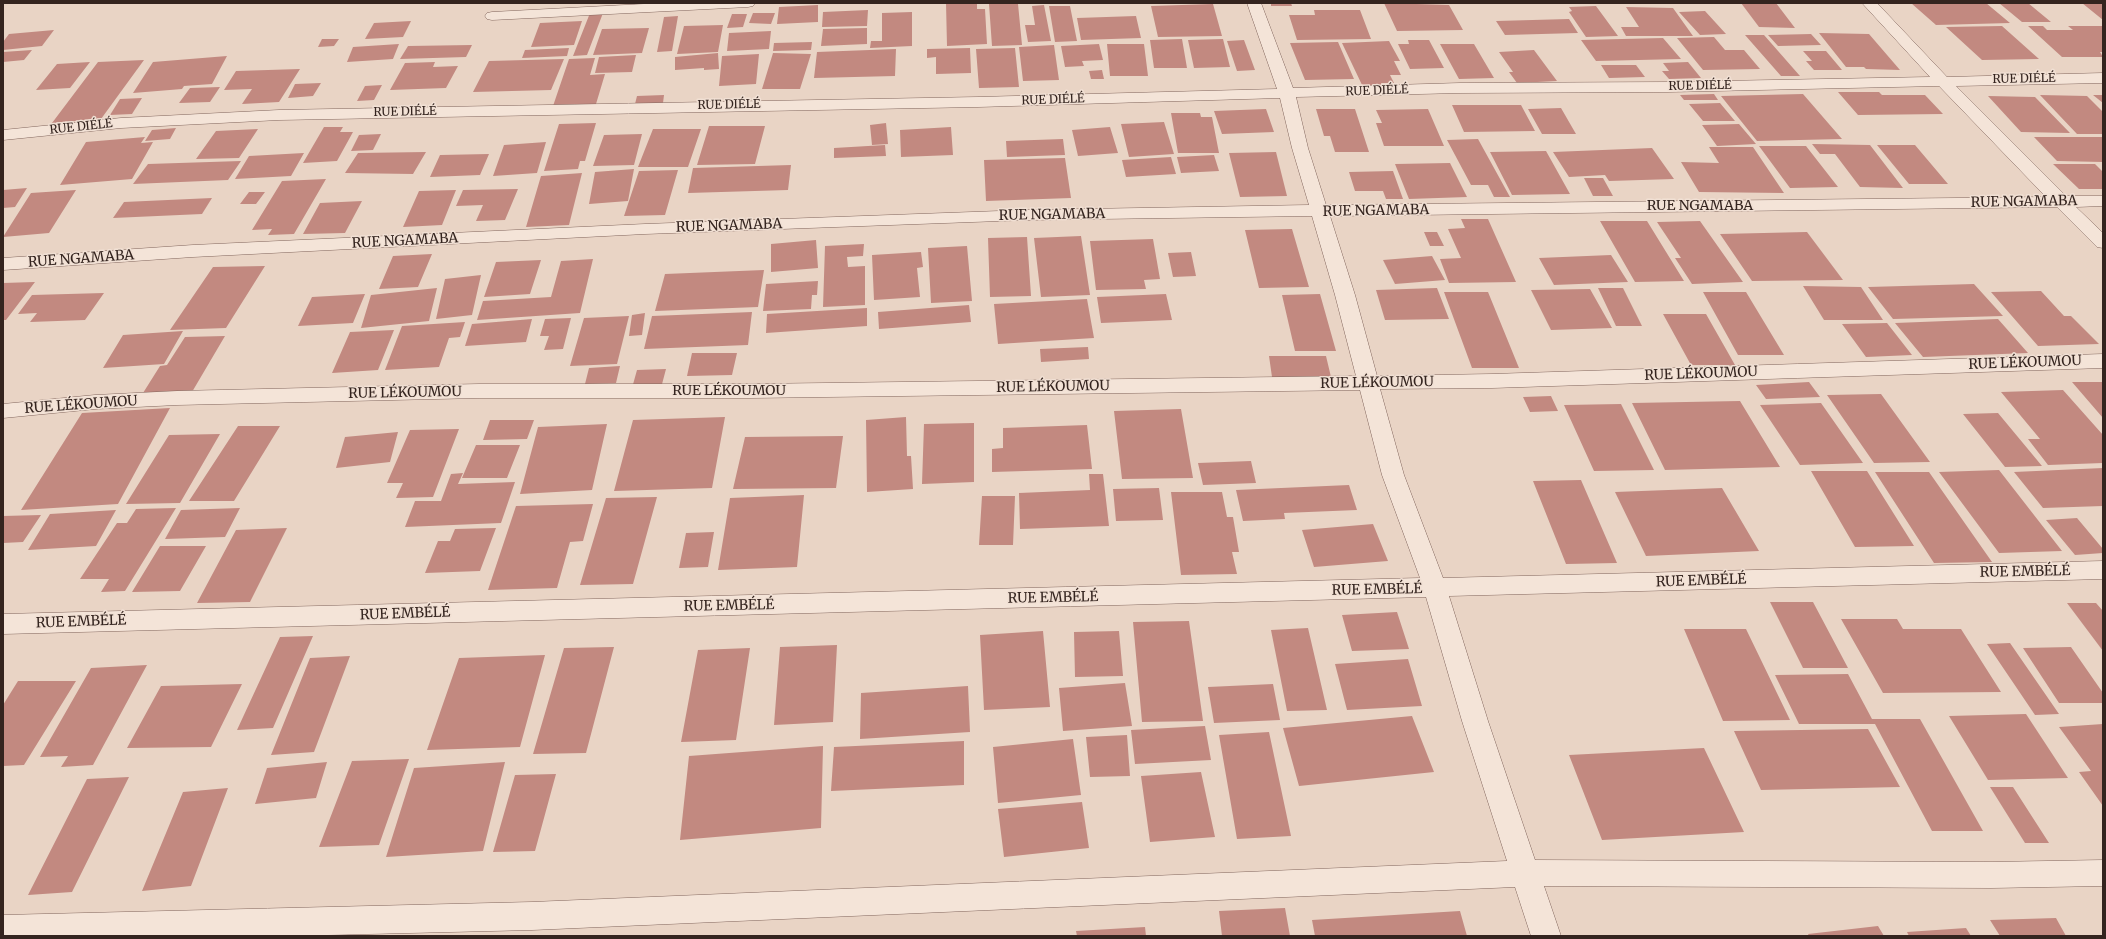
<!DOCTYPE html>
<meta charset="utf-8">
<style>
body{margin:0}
#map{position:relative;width:2106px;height:939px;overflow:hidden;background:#e9d4c5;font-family:Merriweather,serif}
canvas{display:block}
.frame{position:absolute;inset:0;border:4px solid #34241f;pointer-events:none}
</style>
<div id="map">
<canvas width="2106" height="939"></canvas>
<div class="frame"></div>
</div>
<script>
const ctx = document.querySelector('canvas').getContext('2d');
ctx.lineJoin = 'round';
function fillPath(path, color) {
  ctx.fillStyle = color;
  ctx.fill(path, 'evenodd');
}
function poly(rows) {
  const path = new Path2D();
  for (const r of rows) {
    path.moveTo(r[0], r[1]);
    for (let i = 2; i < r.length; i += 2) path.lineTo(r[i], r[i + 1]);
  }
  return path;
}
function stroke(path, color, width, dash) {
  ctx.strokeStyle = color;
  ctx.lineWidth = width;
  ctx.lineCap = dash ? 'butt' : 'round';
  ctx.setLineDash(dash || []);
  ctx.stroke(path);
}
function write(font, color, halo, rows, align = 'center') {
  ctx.font = font + ' Merriweather,serif';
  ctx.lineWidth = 3;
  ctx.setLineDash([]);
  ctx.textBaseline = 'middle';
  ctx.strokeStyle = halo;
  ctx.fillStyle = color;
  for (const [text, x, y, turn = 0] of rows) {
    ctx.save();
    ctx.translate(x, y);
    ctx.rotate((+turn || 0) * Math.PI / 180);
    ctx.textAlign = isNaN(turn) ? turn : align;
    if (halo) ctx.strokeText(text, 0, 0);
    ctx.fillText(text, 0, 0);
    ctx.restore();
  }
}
fillPath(poly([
 [946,3,977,3,977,9,985,9,987,44,947,46],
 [1271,3,1291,3,1292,6,1271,6],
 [1384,3,1449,5,1463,30,1397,31],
 [1741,3,1776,3,1795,28,1759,27],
 [1911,3,1986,3,2010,23,1936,25],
 [1999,3,2028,3,2051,22,2022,22],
 [2082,3,2103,3,2103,20],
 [989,4,1018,4,1022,45,992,46],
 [1213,4,1222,36,1158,37,1151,6],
 [818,5,818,22,777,24,779,7],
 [1044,5,1051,41,1028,42,1025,25,1035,25,1032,6],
 [1049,6,1070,6,1077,41,1055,42],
 [1596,6,1618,36,1586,37,1569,12,1572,11,1569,7],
 [1626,7,1673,8,1693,36,1626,36,1621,27,1639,27],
 [868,10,867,26,822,27,823,12],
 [1314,10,1360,10,1371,39,1297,40,1289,15,1315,15],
 [1705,11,1726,34,1700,35,1679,12],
 [912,12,912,46,870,48,871,41,882,41,882,13],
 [590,13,603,13,587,55,573,56],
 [753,13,775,13,771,24,749,23],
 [732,14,747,14,743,27,727,28],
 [678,16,672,51,657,52,664,17],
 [1136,16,1141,38,1081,40,1077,18],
 [1569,19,1578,33,1505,35,1496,21],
 [411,21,403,37,365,39,374,23],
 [582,21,574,45,531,47,540,23],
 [723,25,718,52,677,54,684,26],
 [2002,26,2039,59,1982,60,1946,27],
 [2028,26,2043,26,2047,30,2073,30,2068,26,2102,26,2103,52,2100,52,2103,57,2062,57],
 [649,28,642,53,593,55,602,29],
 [867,28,867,44,821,46,823,29],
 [54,30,42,46,3,50,3,42,9,34],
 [771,31,769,49,727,51,729,33],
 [1819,33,1869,34,1900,70,1866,69,1864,67,1846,67],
 [1811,34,1821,45,1778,46,1768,35],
 [1745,35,1764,35,1800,76,1781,76],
 [1714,37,1725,50,1744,50,1760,69,1703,70,1677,38],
 [1663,38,1681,59,1596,61,1581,40],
 [322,39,339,39,334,46,318,47],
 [1182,39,1187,68,1154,68,1150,40],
 [1223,39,1230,67,1194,68,1188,40],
 [1244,40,1255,70,1237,71,1227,41],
 [1408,40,1429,40,1444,68,1410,69,1398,44,1409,44],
 [1389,41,1400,61,1394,61,1401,75,1390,75,1394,83,1381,83,1382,86,1363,87,1342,43],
 [812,42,811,50,773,51,774,43],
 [1338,42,1354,79,1305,80,1290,43],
 [399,44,393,59,347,62,353,47],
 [1099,44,1103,60,1082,61,1084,66,1065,67,1061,46],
 [1107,44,1144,44,1148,76,1110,76],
 [1440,44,1474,44,1494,78,1459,79],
 [472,45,466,57,400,59,408,46],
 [1054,45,1059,80,1023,81,1019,47],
 [569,48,567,56,522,58,525,50],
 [970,48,971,73,936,74,936,57,927,58,927,49],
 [1015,48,1019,87,979,88,976,49],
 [896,49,895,76,814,78,817,52],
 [32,50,24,60,3,62,3,52],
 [1534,50,1557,81,1517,83,1509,72,1513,72,1499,52],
 [1803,51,1826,51,1842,70,1814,70,1806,61,1812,61],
 [718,53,719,69,704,70,704,68,675,70,675,57],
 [773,53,811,54,800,89,762,89],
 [759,54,756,84,719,86,722,56],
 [636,55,632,72,595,73,599,57],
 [227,56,212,84,184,86,182,89,133,93,153,62],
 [595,58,590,75,605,74,596,104,553,106,569,59],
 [564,59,551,90,473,92,489,61],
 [144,60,101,119,52,123,98,62],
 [90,62,70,88,36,90,57,64],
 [435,62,433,67,458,66,446,88,390,90,405,63],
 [1688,62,1701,78,1669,79,1662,71,1669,71,1663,63],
 [1601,65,1636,65,1645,77,1609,78],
 [300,69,279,102,242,104,252,89,224,90,236,71],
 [1102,70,1104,79,1091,79,1089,71],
 [321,83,313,96,288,98,295,84],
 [382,85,374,100,357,101,365,86],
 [220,87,210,102,179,103,190,88],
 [1838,92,1879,92,1882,95,1925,95,1943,114,1858,115],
 [1714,94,1718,100,1684,100,1680,95],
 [1803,94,1842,139,1757,141,1721,96],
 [664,95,663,103,635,104,637,96],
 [2040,95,2087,96,2103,112,2103,134,2077,134],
 [2093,95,2103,95,2103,103],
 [1988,96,2035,97,2070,133,2021,132],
 [142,98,132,114,110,115,120,99],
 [1720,103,1735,121,1703,121,1689,104],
 [1452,105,1521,105,1535,131,1464,132],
 [1561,108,1576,134,1542,134,1528,109],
 [1266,109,1274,132,1222,134,1214,111],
 [1316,109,1355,109,1369,152,1335,152,1330,136,1324,136],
 [1428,109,1444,146,1384,146,1376,123,1382,123,1376,110],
 [1171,113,1200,113,1201,117,1212,117,1219,153,1178,153],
 [1164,122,1174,154,1129,157,1121,124],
 [596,123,585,161,580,161,578,169,544,171,559,124],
 [886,123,888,144,872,145,870,125],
 [1739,124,1756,144,1717,146,1702,125],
 [709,126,765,126,755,164,697,165],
 [324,127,343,127,340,132,353,132,337,161,303,163],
 [951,127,953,155,901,157,900,130],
 [1110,127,1118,153,1078,156,1072,130],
 [176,128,170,139,145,141,152,130],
 [258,129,239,158,196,159,216,131],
 [653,129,701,129,688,167,638,167],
 [381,134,373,150,351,151,359,135],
 [642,134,634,165,593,166,604,135],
 [145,137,141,143,153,142,132,179,60,185,86,142],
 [2034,137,2103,137,2103,162,2057,161],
 [1063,139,1065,155,1007,157,1006,141],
 [1478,139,1510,197,1494,197,1488,185,1471,185,1447,140],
 [546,142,537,173,493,176,504,145],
 [1812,144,1870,145,1903,188,1860,187,1835,154,1820,154],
 [885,145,886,156,834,158,834,148],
 [1877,145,1915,145,1948,184,1909,184],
 [1759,146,1806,146,1838,187,1790,188],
 [1709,147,1753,147,1784,193,1699,192,1681,162,1719,163],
 [1652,148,1674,179,1609,181,1605,175,1569,177,1553,152],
 [1546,151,1570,194,1512,195,1490,152],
 [426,152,413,174,345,173,358,153],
 [1276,152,1287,196,1240,197,1229,153],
 [304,153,291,176,235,179,249,156],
 [489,154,480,175,430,177,440,155],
 [1214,155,1219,171,1181,173,1177,157],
 [1171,157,1176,174,1126,177,1122,160],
 [1065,158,1071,198,986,201,984,160],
 [241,161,228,180,133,184,148,164],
 [1450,163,1467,197,1409,199,1395,164],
 [2053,164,2095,164,2103,172,2103,189,2079,189],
 [791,165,788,190,688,193,693,168],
 [634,169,628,201,589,204,595,172],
 [678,170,665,215,624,216,639,171],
 [1393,171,1403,199,1386,199,1383,191,1355,191,1349,172],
 [582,173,569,225,526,227,541,176],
 [1584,178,1603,178,1613,196,1593,196],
 [326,179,294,234,268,235,272,229,252,230,282,181],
 [27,188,15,207,3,208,3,190],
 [518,189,505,220,476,221,483,205,456,206,463,190],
 [76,190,49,233,3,237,31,193],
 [456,190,442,225,403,227,419,191],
 [249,192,265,192,256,204,240,204],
 [212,198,202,214,113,218,124,202],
 [362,201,345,233,303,234,320,203],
 [1461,219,1488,219,1516,282,1449,283,1440,259,1461,258,1448,229,1465,228],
 [1600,221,1647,221,1684,281,1635,282],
 [1700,221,1743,282,1692,284,1675,258,1681,258,1657,222],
 [1292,229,1309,287,1259,288,1245,230],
 [1424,232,1437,232,1444,246,1430,246],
 [1807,232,1843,280,1752,281,1720,234],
 [1081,236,1090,295,1041,297,1034,238],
 [1027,237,1031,296,990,297,988,238],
 [1153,239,1160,279,1144,280,1146,289,1096,290,1090,241],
 [816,240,818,268,771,272,771,244],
 [864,244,863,256,847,257,848,267,865,266,865,305,823,307,825,246],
 [967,246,972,301,931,303,928,248],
 [921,252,923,267,917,268,920,297,874,300,872,255],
 [1191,252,1196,276,1173,277,1168,253],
 [432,254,418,287,379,289,393,256],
 [1611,255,1628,282,1554,285,1539,258],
 [1432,256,1445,280,1395,284,1383,260],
 [593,259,580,313,477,320,483,301,551,297,561,261],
 [541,260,530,294,484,297,496,262],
 [265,266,226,328,170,330,213,267],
 [764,270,758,307,655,311,665,274],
 [481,275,472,315,436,319,445,279],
 [818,281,817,295,812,295,811,309,763,311,766,284],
 [35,282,6,320,3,320,3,283],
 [1974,284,2003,316,1893,319,1868,287],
 [1803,286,1861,287,1883,320,1824,320],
 [437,288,429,321,361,328,371,295],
 [1437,288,1449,319,1385,320,1376,290],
 [1598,288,1623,288,1642,326,1616,326],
 [1590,289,1612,328,1551,330,1531,290],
 [2041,291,2064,316,2071,316,2099,344,2038,346,1991,292],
 [1444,292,1488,292,1519,368,1472,368],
 [1703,292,1746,292,1784,355,1738,355],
 [104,293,85,320,30,322,37,313,18,314,32,295],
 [365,294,353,323,298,326,312,297],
 [1166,294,1172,320,1101,323,1097,297],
 [1320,294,1336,351,1295,351,1282,295],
 [1087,299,1094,338,998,344,994,304],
 [969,305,971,322,879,329,878,312],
 [867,308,867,326,766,333,767,314],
 [752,312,748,345,644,349,652,316],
 [645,313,642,335,629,336,632,315],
 [1663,314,1706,314,1735,365,1691,365],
 [629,316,617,364,570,366,584,318],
 [571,318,563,349,544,350,549,336,540,336,545,319],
 [532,319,526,342,465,346,472,324],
 [1998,319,2028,353,1923,357,1895,323],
 [465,322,460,337,449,338,439,367,385,370,402,326],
 [1887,323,1912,355,1866,357,1842,324],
 [394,330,378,370,332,373,350,332],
 [183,331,164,364,103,368,123,335],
 [225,336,192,392,143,393,160,366,167,365,185,337],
 [1088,347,1089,359,1041,362,1040,349],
 [692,353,737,353,732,375,687,376],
 [1269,356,1326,356,1331,377,1272,377],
 [620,366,616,383,585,384,589,368],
 [666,369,661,388,632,388,637,370],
 [1809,382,1820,397,1766,399,1756,385],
 [2072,382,2103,382,2103,418],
 [2063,390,2103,435,2103,463,2048,465,2028,439,2040,439,2001,392],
 [1881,394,1930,462,1874,463,1827,395],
 [1551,396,1558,411,1530,412,1523,397],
 [1740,401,1780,467,1665,470,1632,403],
 [1821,403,1863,463,1800,465,1760,405],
 [1621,404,1654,470,1594,471,1564,405],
 [170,408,118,504,21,510,82,413],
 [1181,409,1193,478,1122,479,1114,411],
 [1998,413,2042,466,2005,467,1963,414],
 [725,417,712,488,614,491,633,420],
 [906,417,907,456,911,456,913,489,867,492,866,420],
 [490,420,534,420,527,439,483,440],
 [974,423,974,482,922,484,924,424],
 [607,424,592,490,520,494,538,427],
 [1087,425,1092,469,992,472,992,449,1003,448,1003,428],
 [238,426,280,426,234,501,189,501],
 [459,429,433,497,396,498,403,483,387,483,410,430],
 [398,432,390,462,336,468,345,437],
 [220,434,180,503,126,504,169,435],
 [843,436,836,488,733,489,745,437],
 [476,445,520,445,507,478,462,478],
 [1251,461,1256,483,1203,485,1198,463],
 [2103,468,2103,506,2043,508,2014,472],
 [1999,470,2062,551,1999,553,1939,472],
 [1811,471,1867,471,1914,546,1855,547],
 [1875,472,1929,472,1992,562,1934,563],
 [463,473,458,484,515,482,501,523,405,527,415,501,441,501,451,474],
 [1089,474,1103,474,1109,526,1020,529,1019,493,1090,490],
 [1581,480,1617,563,1566,564,1533,481],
 [1349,485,1357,510,1284,513,1285,519,1243,521,1236,490],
 [1159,488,1163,520,1116,521,1113,489],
 [1722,488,1759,551,1646,556,1615,492],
 [1171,492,1222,492,1227,517,1233,517,1239,552,1232,552,1237,574,1181,575],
 [804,495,797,567,718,570,730,498],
 [982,496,1015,496,1013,545,979,545],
 [657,497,633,584,580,585,606,498],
 [593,504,583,541,570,542,557,588,488,590,516,506],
 [176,508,125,591,101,592,109,579,80,579,117,523,127,523,136,509],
 [240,508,225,537,165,539,181,510],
 [116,510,96,546,28,550,50,514],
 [41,515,23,542,3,543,3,516],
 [2077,518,2103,549,2103,553,2075,555,2046,520],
 [1373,524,1388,561,1314,567,1302,530],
 [287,528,250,602,197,603,236,530],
 [496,528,480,571,425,573,438,541,450,541,455,529],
 [714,532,708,567,679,568,686,533],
 [160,546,206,546,180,591,132,592],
 [1770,602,1813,602,1848,668,1803,668],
 [2067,603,2096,603,2103,611,2103,651],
 [1397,612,1409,649,1352,651,1342,615],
 [1841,619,1897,619,1903,629,1961,629,2001,692,1883,693],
 [1189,621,1203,721,1142,722,1133,622],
 [1308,628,1327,710,1287,711,1271,630],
 [1684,629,1746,629,1790,720,1723,721],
 [1043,631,1050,707,984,710,980,635],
 [1119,631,1123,676,1075,677,1074,632],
 [313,636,273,728,237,730,280,637],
 [2010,643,2059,714,2035,715,1987,644],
 [837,645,833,722,774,725,780,647],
 [614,647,586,753,533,754,564,648],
 [2071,647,2103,693,2103,703,2059,703,2023,648],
 [750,648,736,740,681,742,698,650],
 [545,655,520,747,427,750,459,658],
 [350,656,314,752,271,755,310,658],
 [1408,659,1422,706,1347,710,1335,664],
 [147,665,93,765,61,767,68,756,40,757,91,668],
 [1848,674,1872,719,1920,719,1983,831,1932,831,1875,724,1799,724,1775,675],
 [18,681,76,681,24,765,3,766,3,705],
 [1125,683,1132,726,1063,731,1059,688],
 [242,684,211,747,127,748,161,686],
 [1273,684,1280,720,1214,723,1208,687],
 [968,686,970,732,860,739,861,693],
 [2026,714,2068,778,1988,780,1949,716],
 [1412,716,1434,772,1299,786,1283,728],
 [2103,724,2103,806,2079,772,2091,771,2059,727],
 [1205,726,1211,760,1135,764,1131,730],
 [1868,729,1900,787,1761,790,1734,731],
 [1269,732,1291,836,1237,839,1219,735],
 [1127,735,1130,776,1090,777,1086,737],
 [1073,739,1081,795,998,803,993,747],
 [964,741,964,785,831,791,834,747],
 [823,746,821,828,680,840,689,756],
 [1704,748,1744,832,1602,840,1569,755],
 [409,759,379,845,319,847,352,761],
 [327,762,316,798,255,804,267,768],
 [505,762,483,851,386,857,414,768],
 [1201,772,1215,837,1150,842,1141,776],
 [556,774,535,851,493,852,515,775],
 [129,777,72,892,28,895,87,779],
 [1990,787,2013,787,2049,843,2025,843],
 [228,788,191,886,142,891,183,792],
 [1082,802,1089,848,1004,857,998,809],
 [1285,908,1290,936,1222,936,1219,911],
 [1460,911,1467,936,1315,936,1312,920],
 [2056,918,2066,936,2000,936,1990,920],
 [1878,926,1884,936,1809,936,1808,934],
 [1145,927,1146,936,1077,936,1076,931],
 [1966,928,1971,936,1909,936,1907,932]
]), '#c28980');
const minor = poly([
 [663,3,755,3,753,6,748,7,492,20,487,19,485,16,487,13,492,12,663,3],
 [1247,3,1261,3,1293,88,1460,83,1668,82,1930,77,1862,3,1877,3,1947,77,2103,73,2103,83,1956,86,2066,196,2103,196,2103,206,2076,207,2103,233,2103,248,2097,247,2057,207,1330,216,1355,295,1377,376,1492,374,2103,354,2103,368,1492,388,1380,389,1404,475,1443,578,2103,561,2103,579,1449,596,1488,721,1535,860,1991,862,2103,860,2103,886,1991,888,1544,886,1561,936,1531,936,1515,887,532,930,287,936,3,936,3,915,532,902,1507,861,1462,721,1426,597,3,634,3,614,1420,578,1382,475,1360,390,750,398,479,398,177,405,95,409,3,418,3,404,95,395,177,391,479,384,750,384,1356,376,1335,295,1312,216,1027,220,645,234,193,257,3,270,3,258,193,245,645,224,1027,210,1309,205,1292,148,1280,98,978,107,279,120,121,128,3,140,3,130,121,118,279,110,978,97,1277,89,1247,3],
 [1939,86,2046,197,1326,205,1308,148,1296,97,1460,93,1668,92,1939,86]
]);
stroke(minor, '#82665d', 1);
fillPath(minor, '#f4e4d8');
write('12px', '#34241f', '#f1e0d4', [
 ["RUE DIÉLÉ",2024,79,-1],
 ["RUE DIÉLÉ",1700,86,-1],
 ["RUE DIÉLÉ",1377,91,-2],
 ["RUE DIÉLÉ",1053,100,-2],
 ["RUE DIÉLÉ",729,105,-1],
 ["RUE DIÉLÉ",405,112,-1],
 ["RUE DIÉLÉ",81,127,-6]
]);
write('14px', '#34241f', '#f1e0d4', [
 ["RUE NGAMABA",2024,202,-1],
 ["RUE NGAMABA",1700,206],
 ["RUE NGAMABA",1376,211,-1],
 ["RUE NGAMABA",1052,215,-1],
 ["RUE NGAMABA",729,226,-2],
 ["RUE NGAMABA",405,241,-3],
 ["RUE NGAMABA",81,259,-4],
 ["RUE LÉKOUMOU",2025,363,-2],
 ["RUE LÉKOUMOU",1701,374,-2],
 ["RUE LÉKOUMOU",1377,383,-1],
 ["RUE LÉKOUMOU",1053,387,-1],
 ["RUE LÉKOUMOU",729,391],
 ["RUE LÉKOUMOU",405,393,-1],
 ["RUE LÉKOUMOU",81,405,-4],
 ["RUE EMBÉLÉ",2025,572,-1],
 ["RUE EMBÉLÉ",1701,581,-2],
 ["RUE EMBÉLÉ",1377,590,-1],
 ["RUE EMBÉLÉ",1053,598,-1],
 ["RUE EMBÉLÉ",729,606,-1],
 ["RUE EMBÉLÉ",405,614,-2],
 ["RUE EMBÉLÉ",81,622,-2]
]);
</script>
